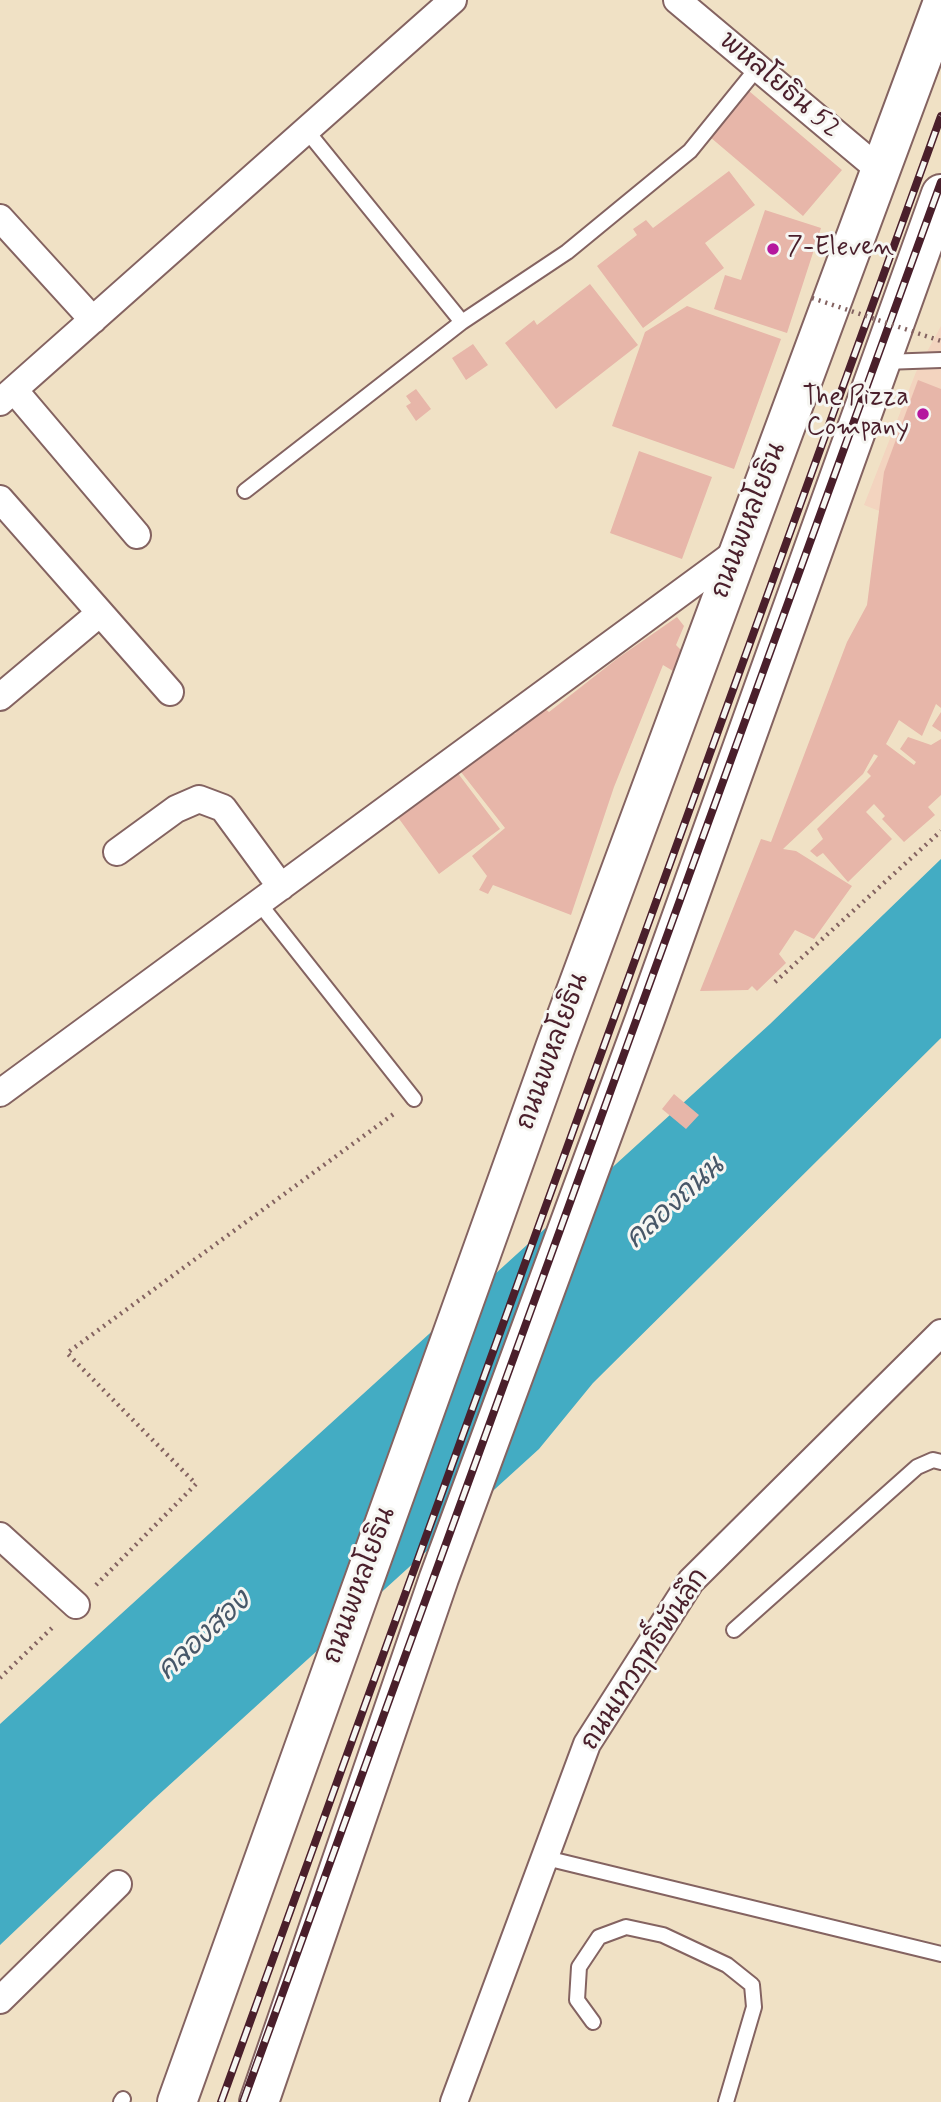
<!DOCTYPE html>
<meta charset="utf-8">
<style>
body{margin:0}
canvas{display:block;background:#f0e1c5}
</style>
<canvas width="941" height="2102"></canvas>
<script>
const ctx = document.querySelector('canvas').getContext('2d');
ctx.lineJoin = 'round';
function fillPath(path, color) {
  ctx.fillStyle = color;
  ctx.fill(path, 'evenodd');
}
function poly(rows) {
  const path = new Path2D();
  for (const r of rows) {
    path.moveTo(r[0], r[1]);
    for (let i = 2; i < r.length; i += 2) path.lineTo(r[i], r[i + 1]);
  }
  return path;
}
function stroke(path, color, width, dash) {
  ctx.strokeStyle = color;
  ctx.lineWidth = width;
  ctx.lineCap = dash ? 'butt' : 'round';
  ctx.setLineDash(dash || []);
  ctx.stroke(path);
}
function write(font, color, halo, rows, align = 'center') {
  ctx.font = font + ' Mynerve,"Playpen Sans Thai",sans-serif';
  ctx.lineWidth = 6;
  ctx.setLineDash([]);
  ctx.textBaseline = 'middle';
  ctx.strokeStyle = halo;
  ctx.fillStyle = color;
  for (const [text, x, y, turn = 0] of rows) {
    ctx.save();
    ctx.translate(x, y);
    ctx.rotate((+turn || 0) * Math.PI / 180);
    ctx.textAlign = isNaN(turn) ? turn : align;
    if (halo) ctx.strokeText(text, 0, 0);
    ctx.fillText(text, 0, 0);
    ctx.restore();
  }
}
fillPath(poly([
 [941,326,941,535,864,505,916,372]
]), '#f3d4bf');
fillPath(poly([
 [941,859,941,1038,593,1383,539,1449,154,1799,0,1945,0,1724,770,1024]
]), '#43acc3');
fillPath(poly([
 [749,91,842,170,803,216,710,137],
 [729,171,755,205,705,243,724,268,643,328,597,266,637,235,633,229,646,220,653,228],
 [765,210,821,228,787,333,714,309,725,275,741,280],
 [590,284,638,345,556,409,505,343,534,320,537,325],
 [687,306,781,339,734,469,612,426,645,332],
 [473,344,488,365,466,380,452,358],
 [918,380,941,389,941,708,936,704,922,736,899,720,886,744,914,765,916,762,900,749,908,737,931,745,941,739,941,795,928,807,935,815,904,842,882,819,885,816,874,804,866,812,892,839,848,882,823,853,817,857,810,851,823,839,817,829,871,776,867,772,878,756,874,754,863,774,783,849,796,851,852,886,814,939,795,930,779,954,786,963,757,991,752,986,748,990,700,991,761,839,771,842,847,642,867,605,884,472],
 [416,389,431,409,416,421,406,406,411,403,406,396],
 [639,451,712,477,682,559,610,533],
 [677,617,684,626,676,645,683,652,673,671,663,665,614,787,571,915,493,885,488,894,479,890,487,876,472,856,505,828,461,772,465,768,461,763,509,731,515,734,538,703,549,712,618,658],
 [941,712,941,732,932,726],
 [457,772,500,829,439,874,397,816],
 [674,1094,699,1115,686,1129,662,1109]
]), '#e7b6a9');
const service = poly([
 [307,131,462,322],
 [884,362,941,360],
 [245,491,462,322,567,252,690,151,758,67],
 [259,903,414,1099],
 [734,1630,917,1467,933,1460,941,1462],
 [546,1858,941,1954],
 [593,2022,577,2000,579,1967,599,1937,626,1927,663,1935,727,1965,752,1985,754,2007,726,2102],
 [121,2102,123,2099]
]);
const minor = poly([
 [677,0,882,172],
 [0,218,93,320],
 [14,390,137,535],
 [0,402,453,0],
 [0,499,170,692],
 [0,697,100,613],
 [117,852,176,809,199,799,223,808,281,887],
 [0,1093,739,550],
 [0,1536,76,1605],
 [0,2000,118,1884],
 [454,2102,587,1744,691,1581,941,1333]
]);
const primary = poly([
 [177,2102,556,1045,941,7],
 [259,2102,439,1578,645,1019,941,194]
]);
stroke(service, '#846361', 18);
stroke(minor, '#846361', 30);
stroke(primary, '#846361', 42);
stroke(poly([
 [775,982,941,831],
 [96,1585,196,1484,67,1353,395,1113],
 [0,1678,55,1625]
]), '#846361', 4.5, [2, 5]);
stroke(service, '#fff', 14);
stroke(minor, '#fff', 26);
stroke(primary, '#fff', 38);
const rail = poly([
 [221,2102,941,116],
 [243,2102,941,182]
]);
stroke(rail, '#4a1f2b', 8);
stroke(rail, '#f6f6f2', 5, [16]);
stroke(poly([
 [812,298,941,341]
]), '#846361', 4.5, [2, 5]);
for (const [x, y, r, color] of [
 [773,249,7,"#b5179e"],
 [923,414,7,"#b5179e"]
]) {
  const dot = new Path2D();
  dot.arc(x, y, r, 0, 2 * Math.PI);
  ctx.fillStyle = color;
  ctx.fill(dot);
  stroke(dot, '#f6f6f2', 2.5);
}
write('26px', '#4a1f2b', '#f6f6f2', [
 ["พหลโยธิน 52",779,86,40],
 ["ถนนพหลโยธิน",750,521,-69],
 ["ถนนพหลโยธิน",554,1052,-70],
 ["ถนนพหลโยธิน",361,1586,-70],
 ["ถนนเทวฤทธิ์พันลึก",646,1660,-57]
]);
write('26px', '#4a1f2b', '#f6f6f2', [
 ["7-Eleven",787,249],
 ["The Pizza",909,399,"right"],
 ["Company",909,429,"right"]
], 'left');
write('italic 28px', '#475768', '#f6f6f2', [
 ["คลองถนน",676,1204,-42],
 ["คลองสอง",205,1637,-43]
]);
</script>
